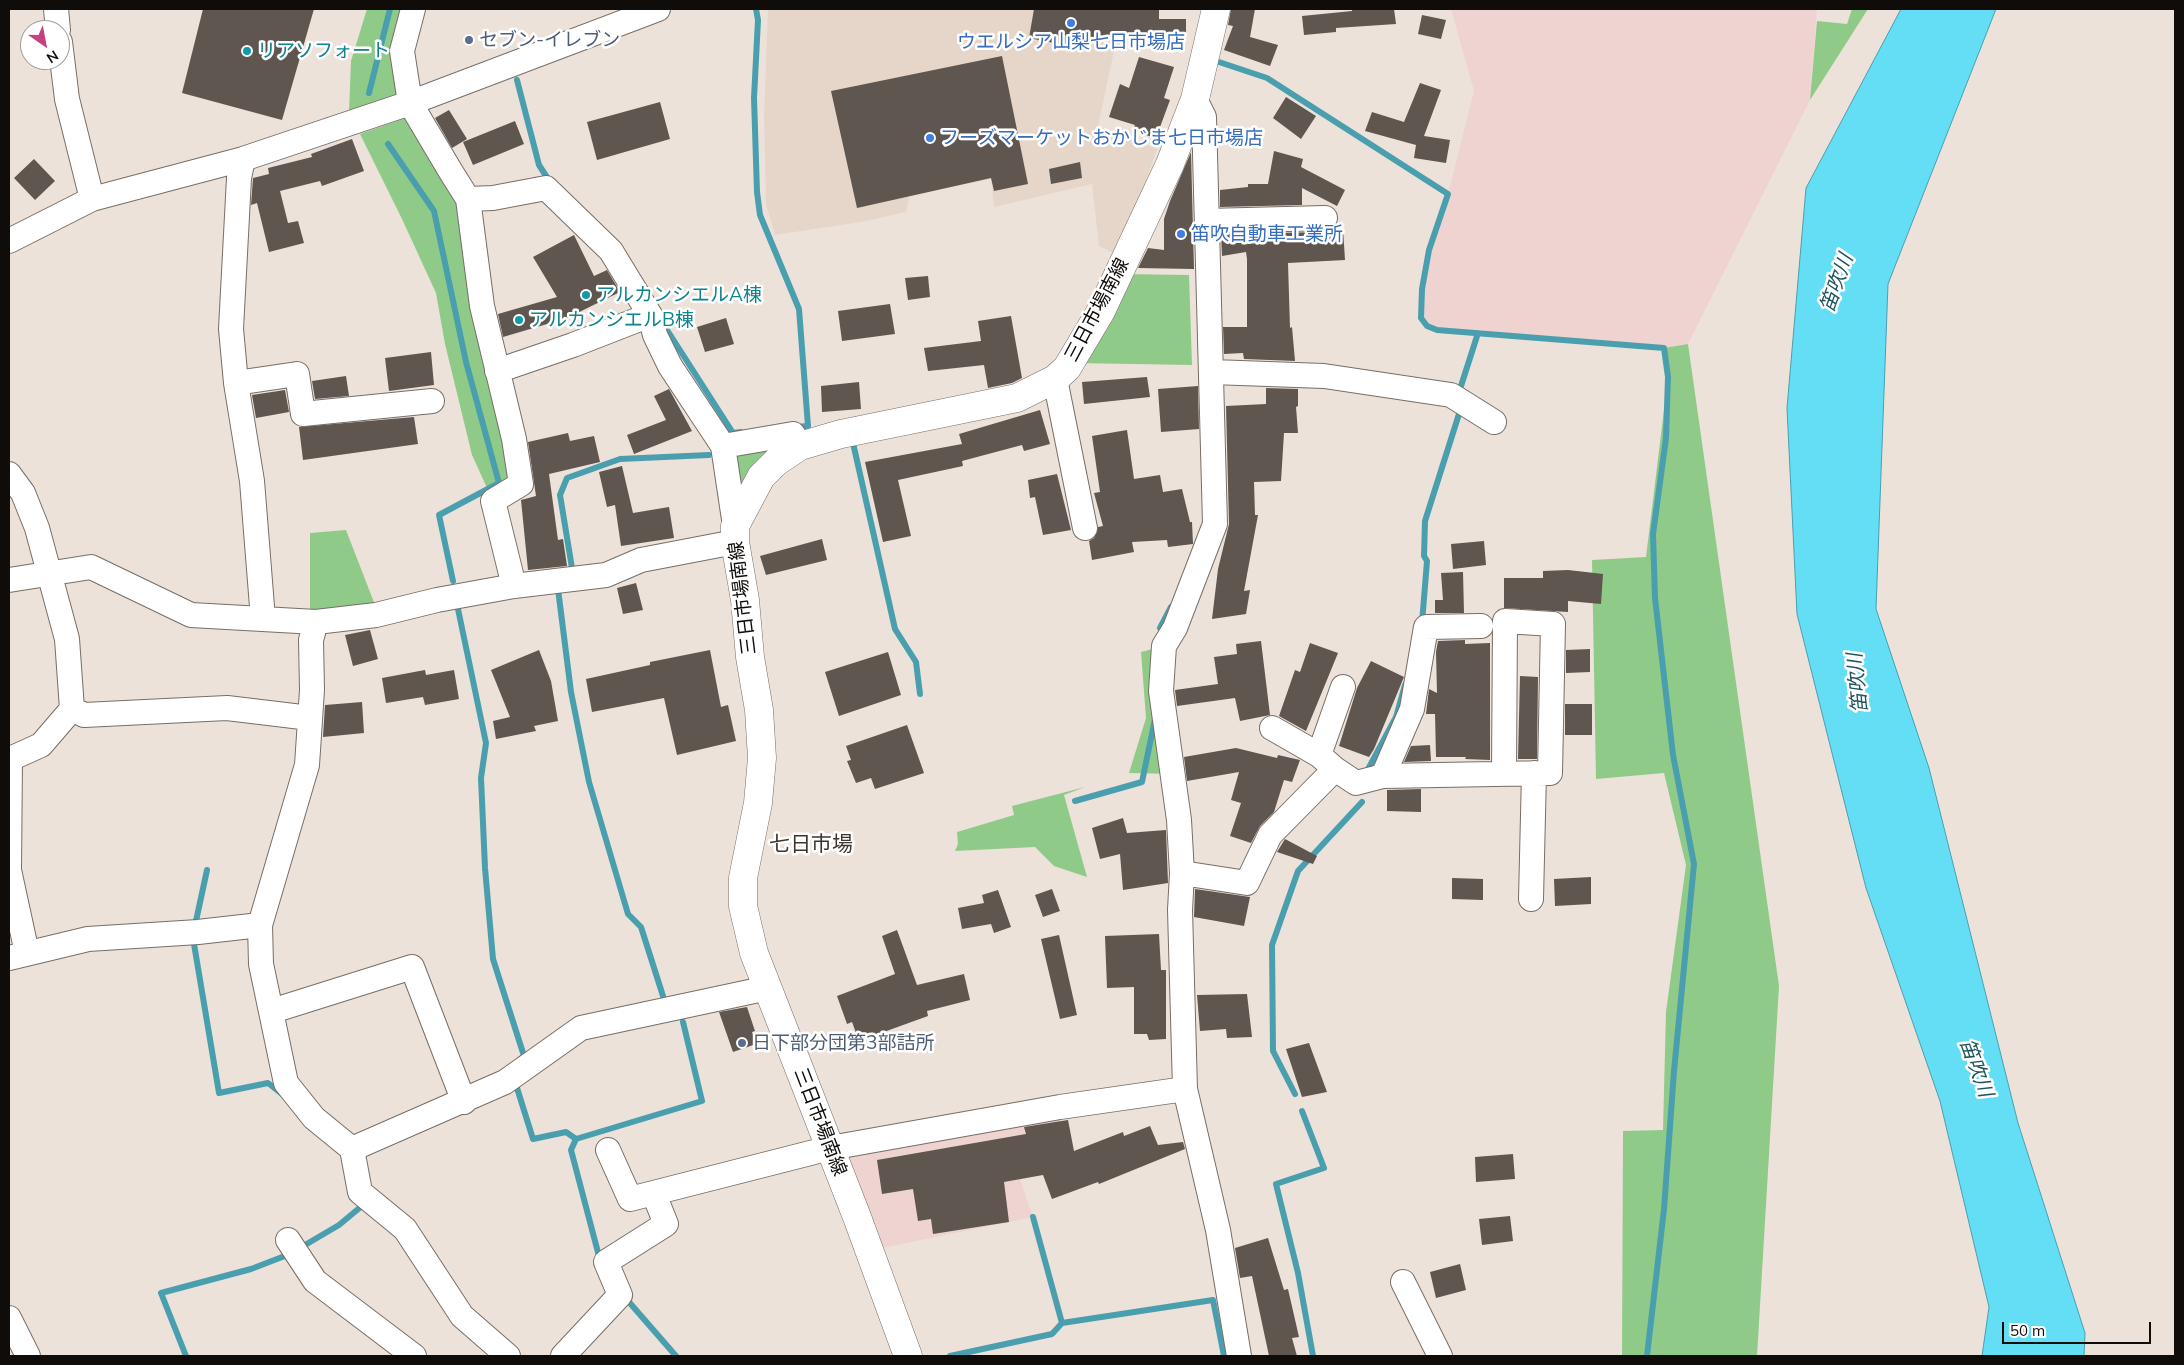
<!DOCTYPE html>
<meta charset="utf-8">
<style>
body{margin:0}
#map{position:relative;width:2184px;height:1365px;overflow:hidden;background:#ece2da;font-family:Mulish,sans-serif}
canvas{display:block}
.frame{position:absolute;inset:0;border:10px solid #0f0c0a;pointer-events:none}
.north{position:absolute;left:20px;top:20px;width:50px;height:50px;box-sizing:border-box;background:#fff;border:1px solid #9f9e9d;border-radius:50%;rotate:147deg;font-size:14px;font-weight:700;line-height:20px;text-align:center;color:#0f0c0a}
.north::after{content:'';display:block;margin:auto;width:18px;height:22px;background:#c74181;clip-path:polygon(50% 0,100% 100%,50% 72%,0 100%)}
.scale{position:absolute;left:2002px;top:1322px;width:149px;height:22px;box-sizing:border-box;border:2px solid #0f0c0a;border-top:0;padding-left:6px;font-size:15px;line-height:18px;white-space:nowrap;color:#0f0c0a;-webkit-text-stroke:4px #fff;paint-order:stroke}
</style>
<div id="map">
<canvas width="2184" height="1365"></canvas>
<div class="frame"></div>
<div class="north">N</div>
<div class="scale">50 m</div>
</div>
<script>
const ctx = document.querySelector('canvas').getContext('2d');
ctx.lineJoin = 'round';
function fillPath(path, color) {
  ctx.fillStyle = color;
  ctx.fill(path, 'evenodd');
}
function poly(rows) {
  const path = new Path2D();
  for (const r of rows) {
    path.moveTo(r[0], r[1]);
    for (let i = 2; i < r.length; i += 2) path.lineTo(r[i], r[i + 1]);
  }
  return path;
}
function stroke(path, color, width, dash) {
  ctx.strokeStyle = color;
  ctx.lineWidth = width;
  ctx.lineCap = dash ? 'butt' : 'round';
  ctx.setLineDash(dash || []);
  ctx.stroke(path);
}
function write(font, color, halo, rows, align = 'center') {
  ctx.font = font + ' Mulish,"Noto Sans JP",sans-serif';
  ctx.lineWidth = 5;
  ctx.setLineDash([]);
  ctx.textBaseline = 'middle';
  ctx.strokeStyle = halo;
  ctx.fillStyle = color;
  for (const [text, x, y, turn = 0] of rows) {
    ctx.save();
    ctx.translate(x, y);
    ctx.rotate((+turn || 0) * Math.PI / 180);
    ctx.textAlign = isNaN(turn) ? turn : align;
    if (halo) ctx.strokeText(text, 0, 0);
    ctx.fillText(text, 0, 0);
    ctx.restore();
  }
}
fillPath(poly([
 [768,9,1123,9,1098,126,1157,149,1119,256,1099,246,1092,184,994,207,991,179,909,196,906,212,861,222,775,235,766,204,764,116]
]), '#e6d6c9');
fillPath(poly([
 [1451,9,1817,9,1810,100,1688,344,1664,348,1437,330,1427,326,1421,318,1422,289,1429,250,1448,194,1474,91],
 [1060,1107,1061,1136,1016,1148,1021,1182,1033,1217,877,1249,840,1146]
]), '#eed3d1');
fillPath(poly([
 [367,9,413,9,402,51,396,96,349,111,351,61],
 [1852,9,1868,9,1810,100,1817,21,1847,24],
 [417,114,451,172,521,484,493,501,472,455,445,344,436,293,402,219,360,134],
 [1122,274,1189,275,1192,365,1074,363],
 [1688,344,1779,986,1757,1356,1622,1356,1623,1131,1663,1130,1666,1012,1686,865,1664,773,1596,779,1592,560,1646,557,1668,377,1664,348],
 [785,436,742,497,734,444],
 [346,530,377,610,310,616,310,533],
 [1164,646,1173,774,1129,773,1146,718,1141,652],
 [1085,787,1064,795,1087,877,1054,866,1035,847,955,851,958,844,957,832,1014,815,1012,806]
]), '#90ca89');
const water = poly([
 [1901,9,1996,9,1888,284,1876,609,1929,768,2018,1123,2085,1333,2084,1356,1982,1356,1989,1307,1940,1101,1866,888,1797,614,1787,408,1806,188,1901,9]
]);
fillPath(water, '#63def5');
stroke(water, '#4a9fae', 1);
stroke(poly([
 [756,9,758,20,754,98,757,192,760,215,799,309,808,426,795,427],
 [1117,45,1120,29],
 [1210,59,1267,78,1448,194,1429,250,1422,289,1421,318,1427,326,1437,330,1664,348,1668,377,1666,438,1653,534,1655,598,1673,755,1694,864,1674,1071,1664,1209,1647,1356],
 [517,80,539,165,550,182],
 [369,93,390,9],
 [388,144,434,211,466,362,499,483,439,515,453,581],
 [660,319,733,433,741,432],
 [1461,386,1478,333],
 [853,443,895,629,916,662,920,694],
 [572,568,560,495,567,478,620,459,709,455],
 [558,589,571,692,589,782,628,914,641,927,663,996],
 [458,609,486,743,481,778,485,868,493,959,524,1056,519,1060],
 [1422,623,1427,561,1424,556,1425,521,1459,414],
 [1160,628,1171,607],
 [1366,773,1396,717,1405,685],
 [1075,801,1142,782,1155,719],
 [196,921,207,870],
 [193,938,219,1093,268,1083,282,1094],
 [517,1088,533,1139,566,1132,576,1139,571,1150,600,1260],
 [1295,1094,1273,1051,1272,945,1298,871,1362,802],
 [1302,1111,1324,1168,1276,1184,1298,1273,1313,1356],
 [576,1139,702,1101,683,1022],
 [1033,1217,1062,1323,1213,1300,1224,1356],
 [305,1245,339,1225,363,1205],
 [629,1302,676,1356],
 [186,1356,161,1293,251,1269,290,1254],
 [950,1356,1052,1334,1062,1323]
]), '#4a9fae', 6);
fillPath(poly([
 [203,9,314,9,282,120,182,93],
 [1034,9,1159,9,1159,19,1186,19,1186,36,1070,37,1069,46,1029,38],
 [1231,9,1255,9,1250,37,1278,45,1270,66,1224,50,1233,26,1228,25],
 [1352,9,1394,9,1396,24,1336,28,1336,32,1304,35,1302,16,1352,11],
 [1422,15,1446,20,1441,39,1418,34],
 [1002,56,1028,184,994,191,991,178,857,208,831,91],
 [1139,57,1174,67,1164,98,1170,100,1156,138,1132,131,1135,125,1109,117,1120,84,1129,88],
 [1420,83,1441,90,1424,136,1450,140,1446,163,1414,158,1416,145,1365,131,1372,112,1404,122],
 [1286,97,1316,116,1301,139,1273,118],
 [660,102,670,139,597,160,587,122],
 [449,110,467,139,452,148,435,118],
 [515,121,524,144,473,165,463,142],
 [352,139,364,171,322,186,320,181,280,191,288,223,298,221,304,243,269,252,257,203,251,205,253,178,269,174,268,168,312,157,311,154],
 [1274,151,1303,159,1301,167,1345,190,1337,206,1302,188,1302,205,1220,207,1220,190,1248,187,1248,184,1268,184],
 [1191,152,1194,269,1138,268,1148,248,1164,250,1164,219,1170,201],
 [34,159,55,181,35,200,14,178],
 [1080,162,1082,178,1051,184,1049,169],
 [1333,229,1343,229,1345,260,1288,263,1290,328,1292,327,1295,361,1244,359,1243,353,1224,354,1223,327,1247,327,1247,259,1246,252,1222,256,1221,234,1325,232],
 [574,235,594,276,607,270,620,292,555,324,554,322,503,337,498,314,557,297,533,257],
 [928,276,930,297,908,300,905,278],
 [890,304,895,334,842,341,838,311],
 [1011,316,1022,378,1012,383,988,388,984,365,928,371,924,348,981,341,978,321],
 [726,318,734,344,705,352,697,327],
 [431,352,434,385,389,391,385,358],
 [346,376,349,396,315,399,312,381],
 [1147,377,1150,397,1084,404,1082,382],
 [859,382,861,409,822,412,821,386],
 [1198,386,1199,429,1161,432,1158,389],
 [1266,388,1298,389,1298,406,1296,407,1298,433,1284,433,1281,481,1254,482,1255,515,1258,515,1244,591,1250,590,1246,614,1212,619,1218,569,1229,524,1226,406,1266,404],
 [669,389,692,431,634,454,627,435,666,420,654,396],
 [285,390,289,412,256,418,252,395],
 [1040,410,1050,444,1024,451,1022,445,962,461,963,466,898,480,911,536,883,542,865,462,962,444,959,434],
 [414,417,418,444,303,460,299,427],
 [1127,430,1134,479,1160,475,1163,492,1182,489,1190,522,1192,522,1193,544,1168,547,1167,540,1132,542,1134,552,1092,560,1089,541,1094,538,1098,527,1103,526,1094,493,1100,492,1092,436],
 [568,433,570,441,594,436,600,462,549,474,558,540,563,539,567,566,528,570,521,500,536,496,528,442],
 [622,466,633,513,669,507,674,538,621,546,615,505,607,507,599,472],
 [1057,474,1071,530,1043,535,1035,497,1030,498,1028,480],
 [822,539,827,560,766,575,760,556],
 [1484,541,1486,565,1453,569,1451,544],
 [1568,570,1603,574,1601,604,1568,601,1568,612,1504,608,1504,578,1543,578,1543,571],
 [1463,572,1464,613,1435,613,1435,600,1443,600,1441,573],
 [636,583,643,610,623,614,617,588],
 [370,630,378,659,353,666,345,635],
 [1465,640,1465,644,1490,643,1490,760,1465,759,1466,757,1436,757,1435,714,1426,714,1429,689,1437,693,1436,652,1438,641],
 [1261,641,1270,715,1240,721,1235,698,1177,706,1175,690,1218,684,1214,657,1237,654,1236,644],
 [1310,643,1338,653,1306,731,1279,716,1295,670,1300,672],
 [1590,649,1590,672,1566,673,1566,650],
 [539,650,551,681,558,721,534,726,536,731,496,739,493,721,510,717,491,670],
 [710,650,721,707,728,705,736,741,677,755,664,698,592,712,586,679,650,665,650,662],
 [888,652,901,695,839,716,825,672],
 [1371,661,1404,677,1374,749,1369,757,1339,746,1357,688],
 [425,670,426,675,454,670,459,699,425,705,423,697,386,703,382,678],
 [1520,676,1538,677,1537,759,1518,759],
 [362,702,364,733,323,737,325,705],
 [1565,704,1592,704,1592,735,1565,735],
 [907,725,924,773,875,789,871,778,856,783,847,761,851,760,846,746],
 [1430,745,1431,761,1404,762,1411,746],
 [1236,748,1277,758,1278,755,1300,760,1292,782,1284,780,1274,812,1260,826,1251,843,1230,836,1241,803,1231,800,1239,772,1187,781,1184,757],
 [1421,789,1421,812,1387,811,1387,790],
 [1123,818,1127,833,1166,830,1168,883,1123,890,1120,854,1100,859,1092,828],
 [1285,839,1317,856,1313,864,1277,852],
 [1591,877,1591,904,1555,906,1554,879],
 [1452,878,1483,879,1483,900,1452,899],
 [1052,889,1060,911,1043,917,1035,895],
 [1195,889,1250,897,1244,926,1194,917],
 [998,890,1011,927,994,933,991,924,962,929,958,908,984,903,982,895],
 [897,930,917,985,964,974,970,1000,927,1011,928,1016,859,1041,852,1022,847,1024,837,996,895,974,882,936],
 [1159,934,1161,970,1166,970,1166,1039,1149,1040,1147,1034,1134,1034,1134,987,1107,988,1105,936],
 [1059,935,1077,1015,1060,1019,1041,939],
 [1247,994,1252,1037,1227,1038,1226,1029,1200,1031,1197,995],
 [747,1007,755,1031,752,1032,756,1044,733,1052,719,1012],
 [1309,1043,1327,1092,1302,1097,1286,1049],
 [1068,1120,1074,1151,1123,1132,1124,1136,1150,1126,1158,1145,1183,1142,1185,1149,1099,1184,1098,1182,1052,1199,1043,1175,1004,1182,1009,1222,933,1234,931,1219,918,1221,913,1189,882,1194,877,1160,1026,1134,1024,1127],
 [1513,1154,1515,1179,1476,1182,1475,1157],
 [1510,1216,1513,1241,1482,1245,1479,1219],
 [1268,1238,1284,1290,1288,1289,1299,1337,1292,1338,1297,1356,1269,1356,1252,1276,1240,1278,1235,1248],
 [1460,1264,1466,1290,1436,1298,1430,1272]
]), '#5e564f');
const minor = poly([
 [56,9,58,30],
 [413,9,402,51,410,103,451,172,468,199,493,198,546,188,611,251,650,315,655,335,670,366,723,446,735,526],
 [60,42,67,99,92,199],
 [1195,99,1204,117,1215,524,1175,628,1164,646,1161,691,1179,820,1182,873,1180,910,1185,1089,1218,1230,1239,1356],
 [243,159,239,178,231,329,236,383,252,481,263,619],
 [468,199,482,306,514,439,521,484,493,501,514,586],
 [1207,221,1325,218],
 [9,241,92,199,243,159,410,103,658,9],
 [497,371,573,345,650,315],
 [1212,372,1324,376,1451,395,1494,422],
 [1055,379,1085,528],
 [236,383,297,374,303,414,432,401],
 [723,446,793,434,800,446],
 [9,474,23,493,37,528,67,639,72,709,41,745,10,759,9,870,27,953],
 [9,580,91,567,191,615,316,622,376,615,437,600,514,586,606,575,641,560,735,542],
 [316,622,311,640,312,690,307,765,260,925,261,964,286,1083,314,1118,352,1149,360,1192,405,1229,462,1316,508,1356],
 [72,709,84,715,227,708,310,718],
 [1319,755,1343,687],
 [1335,769,1356,783,1383,776,1550,773,1553,624,1505,621,1504,772],
 [1383,776,1412,709,1426,627,1481,626],
 [1182,873,1247,883,1270,835,1335,769,1319,755,1272,728],
 [1531,899,1534,773],
 [9,958,88,939,198,932,260,925],
 [272,1011,412,967,464,1102],
 [352,1149,505,1082,581,1028,768,988],
 [608,1150,630,1199,830,1148,1060,1107,1185,1089],
 [288,1240,315,1281,414,1356],
 [1403,1282,1440,1356],
 [9,1318,28,1356],
 [563,1356,620,1295,606,1262,666,1224,654,1194]
]);
const major = poly([
 [908,1356,857,1217,754,953,743,906,743,878,758,803,762,758,759,710,750,657,745,600,735,542,735,526,761,477,776,462,800,446,841,434,1017,398,1055,379,1067,368,1101,311,1170,164,1195,99,1216,9]
]);
stroke(minor, '#776e67', 26);
stroke(major, '#776e67', 29);
stroke(minor, '#fff', 24);
stroke(major, '#fff', 28);
for (const [x, y, r, color] of [
 [1071,23,5,"#3f7fe0"],
 [469,40,5,"#5c6f8a"],
 [247,51,5,"#0f9aa8"],
 [930,138,5,"#3f7fe0"],
 [1181,234,5,"#3f7fe0"],
 [586,295,5,"#0f9aa8"],
 [519,320,5,"#0f9aa8"],
 [742,1043,5,"#5c6f8a"]
]) {
  const dot = new Path2D();
  dot.arc(x, y, r, 0, 2 * Math.PI);
  ctx.fillStyle = color;
  ctx.fill(dot);
  stroke(dot, '#fff', 2);
}
write('19px', '#4e5e75', '#fff', [
 ["セブン-イレブン",479,40],
 ["日下部分団第3部詰所",752,1043]
], 'left');
write('19px', '#366cbe', '#fff', [
 ["ウエルシア山梨七日市場店",1071,42,"center"],
 ["フーズマーケットおかじま七日市場店",940,138],
 ["笛吹自動車工業所",1191,234]
], 'left');
write('19px', '#0d838f', '#fff', [
 ["リアソフォート",257,51],
 ["アルカンシエルA棟",596,295],
 ["アルカンシエルB棟",529,320]
], 'left');
write('19px', '#0f0c0a', '#fff', [
 ["三日市場南線",1097,310,-62],
 ["三日市場南線",743,598,-97],
 ["三日市場南線",820,1122,69]
]);
write('italic 20px', '#1f545e', '#fff', [
 ["笛吹川",1837,283,-70],
 ["笛吹川",1858,683,-96],
 ["笛吹川",1976,1068,70]
]);
write('21px', '#3d362f', '#fff', [
 ["七日市場",811,845]
]);
</script>
